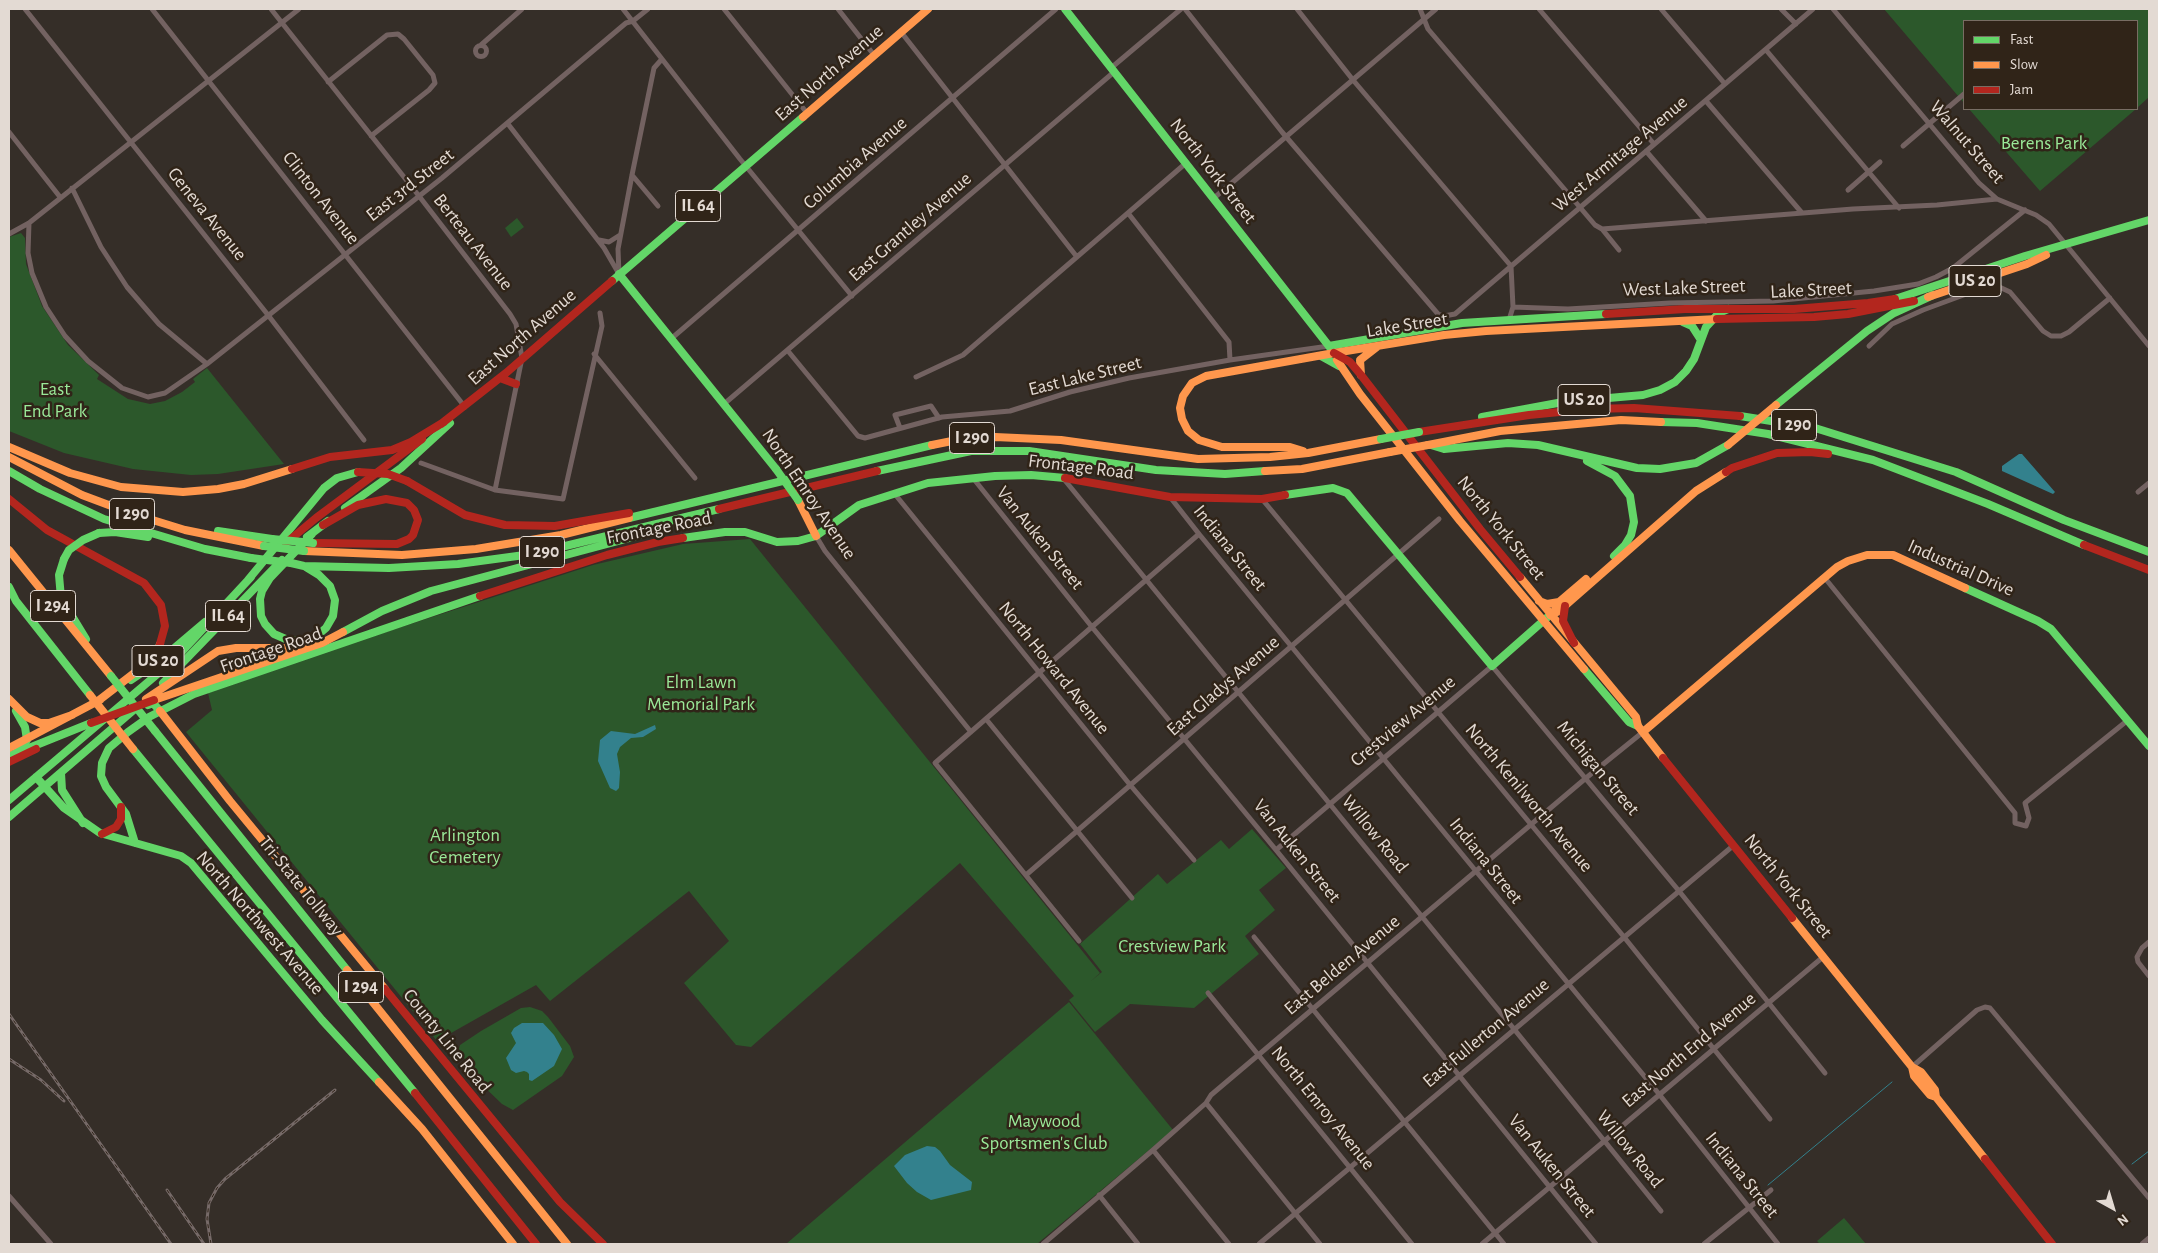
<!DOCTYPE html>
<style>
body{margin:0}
#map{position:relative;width:2158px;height:1253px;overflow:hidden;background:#352e28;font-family:"Alegreya Sans",sans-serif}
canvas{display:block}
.frame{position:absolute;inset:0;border:10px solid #e3dad3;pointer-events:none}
.legend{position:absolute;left:1963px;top:20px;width:175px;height:90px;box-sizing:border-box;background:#302418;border:1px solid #786d63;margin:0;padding:6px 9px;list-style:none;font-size:15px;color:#e3dad3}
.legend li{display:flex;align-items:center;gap:10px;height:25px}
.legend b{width:25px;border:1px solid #786d63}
.north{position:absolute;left:2088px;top:1183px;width:50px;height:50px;-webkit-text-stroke:4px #302418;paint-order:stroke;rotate:141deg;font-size:14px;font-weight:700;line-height:20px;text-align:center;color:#e3dad3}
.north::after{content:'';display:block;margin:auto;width:18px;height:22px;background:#e3dad3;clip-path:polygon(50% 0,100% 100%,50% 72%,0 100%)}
</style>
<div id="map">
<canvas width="2158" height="1253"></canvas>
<div class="frame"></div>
<ul class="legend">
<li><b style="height:6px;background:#63d668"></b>Fast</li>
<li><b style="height:6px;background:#ff974d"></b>Slow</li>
<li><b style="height:6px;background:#b3261e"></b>Jam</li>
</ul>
<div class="north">N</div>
</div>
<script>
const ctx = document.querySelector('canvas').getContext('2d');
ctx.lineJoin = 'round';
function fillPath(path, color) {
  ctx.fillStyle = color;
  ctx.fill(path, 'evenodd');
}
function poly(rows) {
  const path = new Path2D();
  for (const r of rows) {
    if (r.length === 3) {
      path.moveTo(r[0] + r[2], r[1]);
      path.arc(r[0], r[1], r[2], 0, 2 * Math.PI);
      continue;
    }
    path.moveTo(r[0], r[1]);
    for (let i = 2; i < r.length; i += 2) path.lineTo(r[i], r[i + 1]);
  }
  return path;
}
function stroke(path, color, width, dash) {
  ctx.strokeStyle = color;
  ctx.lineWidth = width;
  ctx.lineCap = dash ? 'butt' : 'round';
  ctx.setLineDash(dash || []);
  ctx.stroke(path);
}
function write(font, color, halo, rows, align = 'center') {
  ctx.font = font + ' "Alegreya Sans",sans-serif';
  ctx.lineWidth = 5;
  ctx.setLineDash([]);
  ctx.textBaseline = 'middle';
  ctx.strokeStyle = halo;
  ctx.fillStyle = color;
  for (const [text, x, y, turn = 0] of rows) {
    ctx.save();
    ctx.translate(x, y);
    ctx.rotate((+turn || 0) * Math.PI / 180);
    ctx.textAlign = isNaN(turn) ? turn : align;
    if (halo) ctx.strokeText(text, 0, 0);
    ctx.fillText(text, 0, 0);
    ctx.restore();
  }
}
fillPath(poly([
 [1884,9,2149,9,2149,97,2137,108,2137,21,1964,21,1964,103],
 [1969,109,2136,109,2040,191],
 [517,218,524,227,511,237,505,228],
 [21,233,25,238,26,264,42,306,68,345,99,375,97,379,128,399,150,404,165,401,182,392,195,382,193,379,207,368,284,464,218,474,191,475,133,469,64,453,9,431,9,237],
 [750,539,1100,973,1091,981,1102,972,1080,944,1158,874,1167,884,1221,840,1229,849,1252,829,1286,868,1259,890,1275,910,1245,936,1259,954,1194,1008,1130,1004,1095,1032,1069,1000,1074,996,960,863,751,1047,736,1045,684,983,729,941,689,891,550,1001,536,985,437,1041,186,732,212,710,208,693,327,651,593,565,683,544],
 [1069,1002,1173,1130,1037,1244,786,1244],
 [530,1007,542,1011,548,1017,570,1046,574,1057,562,1076,513,1110,502,1104,477,1080,459,1049,460,1045,481,1031,521,1008],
 [1844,1218,1866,1244,1820,1244,1817,1241]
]), '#2c582b');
fillPath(poly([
 [2019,454,2022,454,2055,492,2053,494,2002,471,2002,466],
 [655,725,656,729,643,737,631,738,620,747,617,754,620,772,619,788,616,791,610,788,598,761,600,740,611,731,635,734],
 [522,1023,543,1023,554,1035,562,1049,554,1066,532,1081,529,1080,529,1074,527,1072,524,1071,516,1073,511,1070,506,1058,516,1043,511,1033,514,1028],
 [927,1146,935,1147,940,1151,950,1165,972,1182,971,1190,931,1200,917,1192,907,1183,894,1166,905,1155]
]), '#33818d');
stroke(poly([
 [2132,1164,2149,1151],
 [1768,1185,1892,1082]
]), '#33818d', 1);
stroke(poly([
 [25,9,268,315,364,440],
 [152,9,465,407],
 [271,9,419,196,510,314,516,324,522,358,495,490],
 [623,9,740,159,852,296],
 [724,9,807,113],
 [838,9,874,55],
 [1185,9,1282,132,1438,314,1444,316,1455,314,1813,9],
 [1297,9,1353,80,1511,266,1513,307,1509,320],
 [1420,9,1428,29,1595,225,1602,229,1619,250],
 [1539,9,1654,144],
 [1661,9,1725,84],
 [1781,9,1796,24],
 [1833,9,1979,183,1997,199,2036,215,2049,224,2149,346],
 [901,32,1077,257],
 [481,45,522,9],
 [481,51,5.5],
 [1766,50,1899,208],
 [1111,68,1181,9],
 [328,82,387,35,398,34,404,39,433,75,435,83,429,90,371,136],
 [1706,101,1802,213],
 [508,124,604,248,619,274],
 [9,132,60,197],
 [1903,146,1964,94],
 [1646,151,1706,221],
 [632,175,658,206],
 [72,188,101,247,127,287,159,324,207,364],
 [1848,190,1880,162],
 [1214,198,1436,9],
 [1128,213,1229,342,1230,360],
 [29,223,28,253,32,273,46,307,65,336,88,361,122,388,148,397,165,393,207,364,442,178,626,23,633,21,648,9],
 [1602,229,1853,209,1937,205,1997,199],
 [9,234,29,223,299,9],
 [599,240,609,242,620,235],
 [619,274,618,249,632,175,654,68,662,59],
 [1513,307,1568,309,1670,303,1773,301,1874,291,1918,284,1936,277,1953,268,2025,210],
 [672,338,1056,9],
 [1869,346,1892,324,1923,310,1988,286,1995,285,2010,292,2043,331,2051,336,2061,336,2069,332,2110,298],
 [788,351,858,436,865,438,942,417,1010,411,1070,392,1129,378,1230,360,1329,346],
 [594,354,695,478],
 [916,377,963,355,1186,163],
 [724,404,1114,72],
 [900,428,895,415,931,406,939,418],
 [421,463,495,490,563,499,602,326,600,313],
 [973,478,1092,627,1276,850,1596,1244],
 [1063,478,1514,1029,1661,1211],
 [2138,492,2149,483],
 [894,493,1131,786,1194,860],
 [1170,497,1199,534,1659,1094,1778,1244],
 [1262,499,1624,937,1770,1119],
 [816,536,825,551,971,732],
 [1824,577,2015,813,2015,823,2026,826,2029,818,2025,803,2128,720],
 [986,719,1132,898],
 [1276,850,1492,666,1679,891,1825,1073],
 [1026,875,1439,519],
 [1254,937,1504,1244],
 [1079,941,935,763,1199,534],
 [2149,942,2142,948,2137,957,2138,962,2149,976],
 [1208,993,1412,1244],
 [1912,1067,1977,1010,1985,1007,1990,1008,2149,1198],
 [1206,1103,1320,1244],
 [1153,1150,1229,1244],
 [1099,1195,1138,1244],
 [9,1196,51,1244],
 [1043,1244,1153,1150,1206,1103,1211,1095,1586,778,1643,732],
 [1259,1244,1734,845],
 [1482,1244,1823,957],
 [1704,1244,1771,1190],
 [2142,1244,2149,1238]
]), '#736261', 5);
stroke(poly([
 [1065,9,1332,350],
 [619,274,776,469],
 [612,281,803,117],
 [1895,299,2025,256,2149,220],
 [1683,322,1692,326,1701,340],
 [1329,346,1462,323,1606,314],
 [1321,356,1339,366],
 [1776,405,1867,331,1894,313,1933,295],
 [1740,416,1815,428,1956,472,2064,520,2149,552],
 [1482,417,1563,402,1643,395,1660,390,1675,382,1686,371,1694,359,1706,327,1719,313,1728,309],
 [1661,422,1697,423,1768,434,1873,460,1988,504,2084,545],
 [1431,445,1444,449,1508,443,1538,445,1637,468,1660,469,1696,463,1728,445],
 [1587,461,1615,476,1630,496,1634,522,1631,535,1625,545,1614,556],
 [9,471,40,489,104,519,205,549,251,558],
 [877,471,971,451,1029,451,1156,470,1225,474,1265,471],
 [1285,495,1333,488,1347,493,1492,666,1550,615],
 [345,508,401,468,450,423],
 [629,518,932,445],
 [218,531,272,539],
 [99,533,115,532,148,537],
 [307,537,328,521],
 [683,538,725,532,745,532,777,542,798,541,816,536,859,505,928,483,995,476,1031,475,1065,478],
 [64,559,59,575,61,598,86,639],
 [291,563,304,566,389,568,458,564,532,554,719,509],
 [306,567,319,575,330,586,335,600,333,616,326,628,313,639,304,641,288,640,274,634,265,624,261,616,260,599,262,591,270,578,312,534],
 [248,580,324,488,337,478,358,472],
 [9,587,16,601,90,695],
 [1965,588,2038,621,2051,629,2149,746],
 [343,632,382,611,431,591,667,528],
 [1584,669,1629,722,1638,726],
 [131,680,159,661,205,622],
 [163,683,282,560],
 [148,705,153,703,160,711],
 [16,711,25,727,27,740,17,752],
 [155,731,347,970],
 [133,749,415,1093],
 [9,756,91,723],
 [61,773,62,790,83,823],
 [36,777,64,808,100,833,181,856,191,863,322,1020,379,1082],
 [9,800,174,660,251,577],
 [9,817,136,708],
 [135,843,126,814,106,787,101,776,102,763,109,748,128,732,149,717,194,694,480,596]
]), '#63d668', 8);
stroke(poly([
 [803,117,928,9],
 [1928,297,2027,264,2046,255],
 [1334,353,1444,335,1486,331,1717,319],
 [1337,360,1360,394,1460,521,1584,669],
 [1361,375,1360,360,1378,346],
 [932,445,957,440,995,437,1061,440,1198,459,1270,457,1308,453,1381,439],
 [1428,445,1500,431,1621,420,1661,422],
 [9,447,70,473,121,487,183,492,218,489,244,484,292,469],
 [1303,451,1290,447,1222,447,1199,440,1188,431,1182,419,1180,408,1183,396,1192,383,1206,376,1334,353],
 [9,457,82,495,130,513,185,530,264,546],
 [1265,471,1302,469,1390,452],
 [798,500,816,536],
 [9,550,111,676],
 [304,551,402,555,476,549,561,535,629,518],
 [1520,577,1636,717,1638,726,1663,758],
 [1539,601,1547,604,1559,602],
 [1554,612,1559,602,1586,579],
 [1550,615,1559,611,1696,491,1726,472],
 [9,699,27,717,40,723,49,723,72,715],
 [146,699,218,651,236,648,298,648],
 [154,700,322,643,343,632],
 [98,701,146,664,158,650,160,644],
 [160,711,230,801,385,989],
 [1643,732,1837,567,1848,561,1867,555,1893,555,1965,588],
 [9,748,100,700],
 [1792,918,1912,1067,1921,1072,1935,1090,1936,1097,1985,1159],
 [347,970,567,1244],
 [1912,1067,1914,1076,1930,1095,1936,1097],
 [379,1082,422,1129,513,1244]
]), '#ff974d', 8);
stroke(poly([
 [1606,314,1685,309,1794,309,1868,303,1895,299],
 [1717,319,1814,317,1848,314,1914,301],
 [1334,353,1350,362,1361,375,1480,529,1520,577],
 [500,378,516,384],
 [441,424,506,373,612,281],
 [1419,432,1529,415,1590,409,1634,408,1740,416],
 [292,469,330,457,392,450,411,442,444,422],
 [1726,472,1732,468,1777,453,1810,452,1828,454],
 [1065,478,1170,497,1262,499,1285,495],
 [407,481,465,515,505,525,555,526,629,513],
 [9,499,47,530,144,583,161,605,165,626,160,644],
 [719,509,877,471],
 [286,543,316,518,422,439],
 [313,543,397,544,409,539,413,535,418,520,414,510,407,503,386,499,358,505,323,525],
 [2084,545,2149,570],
 [480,596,607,555,658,542,683,538],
 [1565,606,1563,621,1574,643],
 [1663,758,1792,918],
 [9,762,36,749],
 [102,834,116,827,121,819,121,807],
 [385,989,560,1202,603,1244],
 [415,1093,536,1244],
 [1985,1159,2052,1244]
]), '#b3261e', 8);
const rail = poly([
 [9,1014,171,1244],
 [9,1059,41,1080,64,1101],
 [167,1190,204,1244],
 [211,1244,207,1219,209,1203,217,1188,225,1179,335,1090]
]);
stroke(rail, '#766a68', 3);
stroke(rail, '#302418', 1, [4]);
stroke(poly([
 [1381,439,1419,432],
 [776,469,798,500],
 [272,539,313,543],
 [264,546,304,551],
 [251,558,291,563],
 [64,559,69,550,83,540,99,533],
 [111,676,155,731]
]), '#63d668', 8);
stroke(poly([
 [1728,445,1776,405],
 [1390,452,1428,445],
 [90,695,133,749]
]), '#ff974d', 8);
stroke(poly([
 [358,472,388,474,407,481],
 [91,723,154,700]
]), '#b3261e', 8);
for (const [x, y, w] of [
 [698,206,45],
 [1975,281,52],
 [1584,400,52],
 [1794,425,45],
 [972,438,45],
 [132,514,45],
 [542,552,45],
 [53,606,45],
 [228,616,45],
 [158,661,52],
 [361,987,45]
]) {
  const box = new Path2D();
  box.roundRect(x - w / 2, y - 15.5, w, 31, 4);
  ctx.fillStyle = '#302418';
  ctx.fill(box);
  stroke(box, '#e3dad3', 1);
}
write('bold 18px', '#e3dad3', null, [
 ["IL 64",698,206],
 ["US 20",1975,281],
 ["US 20",1584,400],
 ["I 290",1794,425],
 ["I 290",972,438],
 ["I 290",132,514],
 ["I 290",542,552],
 ["I 294",53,606],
 ["IL 64",228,616],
 ["US 20",158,661],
 ["I 294",361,987]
]);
write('19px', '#e3dad3', '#302418', [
 ["East North Avenue",829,73,-41],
 ["Walnut Street",1967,142,49],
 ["West Armitage Avenue",1620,154,-40],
 ["Columbia Avenue",855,163,-41],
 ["North York Street",1213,171,52],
 ["East 3rd Street",410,185,-38],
 ["Clinton Avenue",321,198,52],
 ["Geneva Avenue",207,214,51],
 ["East Grantley Avenue",910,227,-41],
 ["Berteau Avenue",473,242,52],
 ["West Lake Street",1684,288,-2],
 ["Lake Street",1811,290,-3],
 ["Lake Street",1407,325,-9],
 ["East North Avenue",522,337,-41],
 ["East Lake Street",1085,376,-14],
 ["Frontage Road",1081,467,7],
 ["North Emroy Avenue",809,494,56],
 ["Frontage Road",659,528,-11],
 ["North York Street",1501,528,51],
 ["Van Auken Street",1040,538,51],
 ["Indiana Street",1230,548,51],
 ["Industrial Drive",1961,568,24],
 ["Frontage Road",271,650,-19],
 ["North Howard Avenue",1054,668,51],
 ["East Gladys Avenue",1223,686,-41],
 ["Crestview Avenue",1403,721,-40],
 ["Michigan Street",1598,768,50],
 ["North Kenilworth Avenue",1529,798,50],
 ["Willow Road",1375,834,51],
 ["Van Auken Street",1297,851,51],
 ["Indiana Street",1486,861,51],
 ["Tri-State Tollway",301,886,51],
 ["North York Street",1788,886,51],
 ["North Northwest Avenue",260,923,49],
 ["East Belden Avenue",1342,965,-40],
 ["East Fullerton Avenue",1486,1033,-40],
 ["County Line Road",447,1041,51],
 ["East North End Avenue",1689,1050,-40],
 ["North Emroy Avenue",1323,1108,51],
 ["Willow Road",1630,1149,51],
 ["Van Auken Street",1552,1166,51],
 ["Indiana Street",1742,1175,51]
]);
write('19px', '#9ae998', '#302418', [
 ["Berens Park",2044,143],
 ["East",55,389],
 ["End Park",55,411],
 ["Elm Lawn",701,682],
 ["Memorial Park",701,704],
 ["Arlington",465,835],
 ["Cemetery",465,857],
 ["Crestview Park",1172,946],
 ["Maywood",1044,1121],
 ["Sportsmen's Club",1044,1143]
]);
</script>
